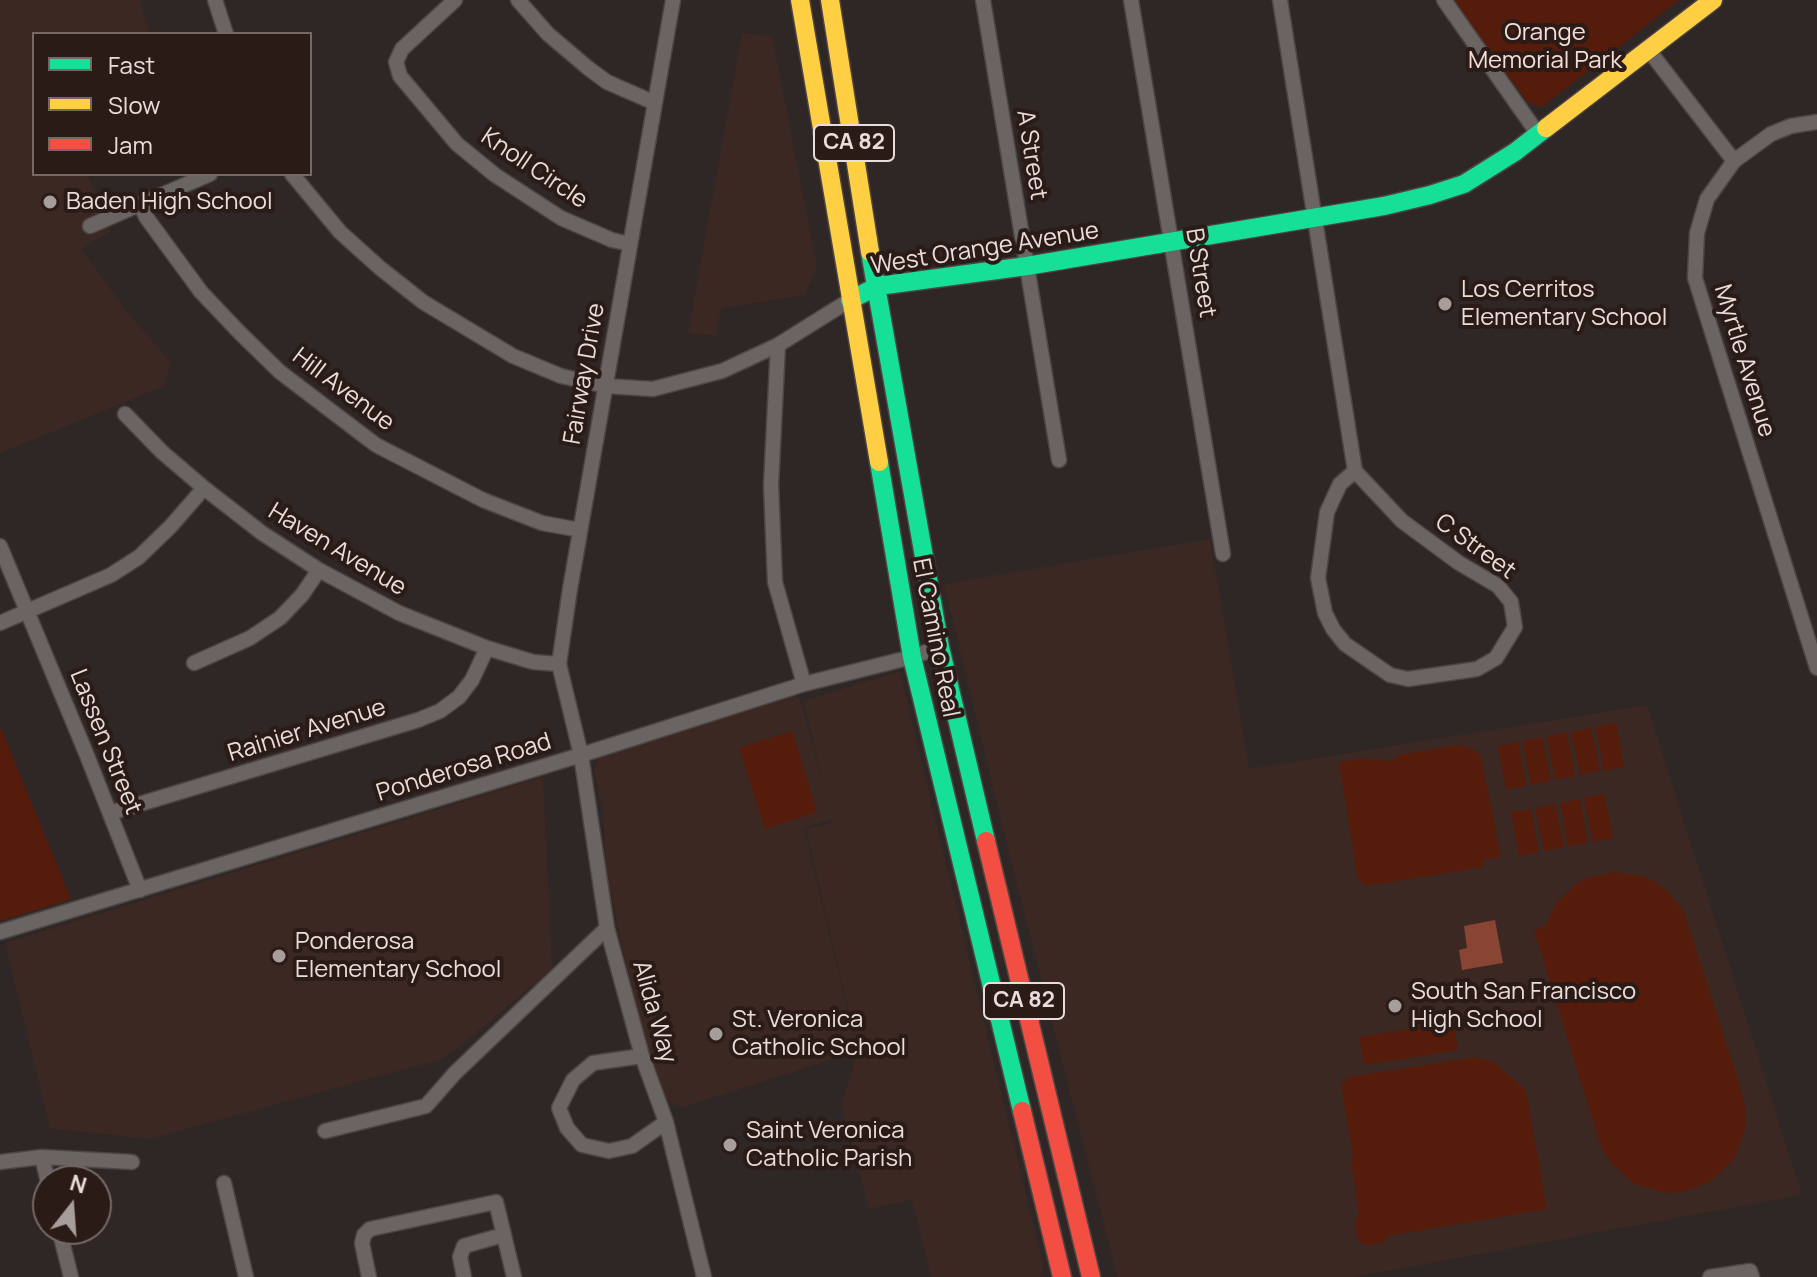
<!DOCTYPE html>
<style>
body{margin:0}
#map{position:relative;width:1817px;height:1277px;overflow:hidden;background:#2f2725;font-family:Manrope,sans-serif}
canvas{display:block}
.legend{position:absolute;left:32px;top:32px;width:280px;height:144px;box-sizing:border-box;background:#2a1b17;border:2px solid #766965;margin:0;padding:10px 14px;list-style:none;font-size:24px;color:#e8ddda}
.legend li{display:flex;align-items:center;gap:16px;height:40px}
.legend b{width:40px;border:2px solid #766965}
.north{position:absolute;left:32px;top:1165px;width:80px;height:80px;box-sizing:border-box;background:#2a1b17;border:2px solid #766965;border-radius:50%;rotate:17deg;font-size:22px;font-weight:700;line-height:32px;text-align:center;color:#e8ddda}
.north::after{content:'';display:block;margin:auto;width:28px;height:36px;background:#a79d9b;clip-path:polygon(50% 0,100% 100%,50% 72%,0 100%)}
</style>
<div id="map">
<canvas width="1817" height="1277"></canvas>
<ul class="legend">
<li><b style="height:10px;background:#16e098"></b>Fast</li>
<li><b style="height:10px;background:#ffcf43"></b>Slow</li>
<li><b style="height:10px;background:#f24e42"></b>Jam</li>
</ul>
<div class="north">N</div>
</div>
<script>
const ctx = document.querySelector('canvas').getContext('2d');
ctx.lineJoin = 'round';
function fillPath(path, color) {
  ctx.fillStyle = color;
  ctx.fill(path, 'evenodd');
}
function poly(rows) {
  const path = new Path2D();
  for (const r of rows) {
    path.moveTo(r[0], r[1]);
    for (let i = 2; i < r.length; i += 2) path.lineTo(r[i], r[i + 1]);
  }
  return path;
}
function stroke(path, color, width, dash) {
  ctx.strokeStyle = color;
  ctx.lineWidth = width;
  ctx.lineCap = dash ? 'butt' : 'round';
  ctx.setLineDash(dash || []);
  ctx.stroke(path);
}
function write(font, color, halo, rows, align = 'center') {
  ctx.font = font + ' Manrope,sans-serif';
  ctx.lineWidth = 8;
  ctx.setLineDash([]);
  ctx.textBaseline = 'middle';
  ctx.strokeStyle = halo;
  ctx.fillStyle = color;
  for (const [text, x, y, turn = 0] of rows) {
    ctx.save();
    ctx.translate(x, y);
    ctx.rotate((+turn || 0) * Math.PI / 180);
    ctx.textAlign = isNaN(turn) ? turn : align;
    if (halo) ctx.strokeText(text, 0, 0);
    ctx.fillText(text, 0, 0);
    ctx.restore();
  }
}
fillPath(poly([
 [0,0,140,0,150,34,34,34,34,174,87,174,111,231,81,249,124,308,171,363,164,386,0,453],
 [742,33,772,36,817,266,805,295,721,308,716,336,688,333],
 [1210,539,1249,769,1647,705,1802,1195,1354,1277,1117,1277,1000,817,944,584],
 [897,672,900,673,1039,1249,1044,1269,1041,1277,931,1277,912,1200,869,1209,841,1106,858,1050,806,829,832,823,831,819,804,828,857,1051,684,1107,672,1104,662,1094,651,1067,622,946,606,871,603,810,594,770,599,757,794,696,800,700,823,783,804,701],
 [543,777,552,969,445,1058,149,1139,50,1128,5,943]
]), '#3c2822');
fillPath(poly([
 [1453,0,1679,0,1542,107,1528,103],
 [1616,723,1624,767,1604,771,1596,727],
 [0,726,71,899,0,921],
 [1591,728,1600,771,1580,775,1571,732],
 [792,731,817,812,765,829,739,748],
 [1567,733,1575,776,1555,780,1547,736],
 [1542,737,1551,781,1531,785,1522,741],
 [1518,742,1526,786,1506,789,1498,746],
 [1461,745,1478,752,1482,761,1501,857,1484,860,1484,867,1367,886,1358,880,1339,762,1362,759,1394,761,1397,755],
 [1604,794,1613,838,1593,842,1584,798],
 [1580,799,1588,843,1568,846,1560,803],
 [1555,804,1564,847,1544,851,1535,808],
 [1531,809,1539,852,1519,856,1511,812],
 [1614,872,1642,876,1655,882,1667,891,1684,912,1742,1093,1746,1112,1745,1130,1734,1159,1711,1181,1684,1192,1667,1193,1634,1184,1609,1161,1601,1147,1534,930,1545,926,1556,903,1576,884,1587,878],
 [1453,1022,1458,1050,1364,1065,1359,1037],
 [1475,1057,1494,1062,1526,1091,1547,1209,1388,1236,1385,1242,1366,1246,1357,1239,1355,1220,1359,1215,1351,1161,1353,1156,1341,1085,1349,1077]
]), '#551b0b');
fillPath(poly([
 [1495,920,1503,963,1462,970,1459,950,1467,948,1464,926]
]), '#8a4433');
const street = poly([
 [215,0,226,34],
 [455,0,402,49,396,62,400,76,457,144,495,175,561,218,612,240,630,244],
 [518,0,548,34,588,68,607,82,655,103],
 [673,0,570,589,559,664,581,755,607,928,642,1056,666,1122,704,1277],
 [983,0,1059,460],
 [1131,0,1223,554],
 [1280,0,1355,471],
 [1444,0,1538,134],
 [1647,48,1734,161],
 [1817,122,1791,126,1771,134,1734,161,1707,199,1697,233,1695,278,1817,668],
 [292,174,340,232,380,268,423,302,513,356,561,376,606,386,653,389,722,371,778,345,850,300],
 [140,204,146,217,201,292,240,333,280,372,376,445,483,500,542,523,580,530],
 [90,226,210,174],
 [778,345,771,485,775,582,804,684],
 [125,414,162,452,204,488,262,533,319,570,399,613,487,648,533,662,559,664],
 [1355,471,1402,521,1459,563,1498,586,1511,602,1515,627,1496,658,1477,669,1408,679,1390,675,1345,644,1333,629,1325,613,1318,578,1327,512,1340,484,1355,471],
 [0,546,86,753,140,890],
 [0,623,111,575,139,557,171,526,204,488],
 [194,663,250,638,280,618,302,595,319,570],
 [110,813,418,720,440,711,459,697,472,680,487,648],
 [0,932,581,755,804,684,912,657,940,647],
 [642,1056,593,1063,573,1080,559,1108,567,1128,582,1145,609,1151,632,1146,666,1122],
 [325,1131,426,1106,455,1073,607,928],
 [42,1157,48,1182],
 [0,1162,42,1157,132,1162],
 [224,1183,246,1277],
 [59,1229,71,1277],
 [369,1277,362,1243,364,1235,370,1229,496,1202,514,1277],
 [464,1277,460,1257,464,1246,503,1235],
 [1710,1277,1750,1271,1752,1277]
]);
const fast = poly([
 [870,252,940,647,986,841],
 [850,300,878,286,1027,266,1384,206,1430,195,1464,184,1515,152,1546,128],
 [879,462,912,657,1022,1111]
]);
const slow = poly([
 [800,0,879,462],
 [830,0,870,252],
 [1546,128,1713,0]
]);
const jam = poly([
 [986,841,1091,1277],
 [1022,1111,1062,1277]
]);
stroke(street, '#4d4543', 17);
stroke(fast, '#4d4543', 21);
stroke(slow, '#4d4543', 21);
stroke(jam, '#4d4543', 21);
stroke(street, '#6a6462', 14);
stroke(fast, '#16e098', 18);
stroke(slow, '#ffcf43', 18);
stroke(jam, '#f24e42', 18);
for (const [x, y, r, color] of [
 [50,202,8,"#a79d9b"],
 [1445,304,8,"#a79d9b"],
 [279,956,8,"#a79d9b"],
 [1395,1006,8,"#a79d9b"],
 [716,1034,8,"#a79d9b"],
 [730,1145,8,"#a79d9b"]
]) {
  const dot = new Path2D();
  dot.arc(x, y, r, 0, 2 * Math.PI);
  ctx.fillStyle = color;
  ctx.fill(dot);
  stroke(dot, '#2a1b17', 3);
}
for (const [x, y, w] of [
 [854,143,80],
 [1024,1001,80]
]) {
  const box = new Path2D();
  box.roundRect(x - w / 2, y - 18, w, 36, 6);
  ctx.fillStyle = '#2a1b17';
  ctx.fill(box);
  stroke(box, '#e8ddda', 2);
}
write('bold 22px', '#e8ddda', null, [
 ["CA 82",854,143],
 ["CA 82",1024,1001]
]);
write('24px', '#f5ddd7', '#2a1b17', [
 ["Orange",1545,33],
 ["Memorial Park",1545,61]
]);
write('24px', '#e8ddda', '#2a1b17', [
 ["A Street",1031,155,81],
 ["Knoll Circle",534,169,34],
 ["West Orange Avenue",985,249,-9],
 ["B Street",1200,273,81],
 ["Myrtle Avenue",1744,361,73],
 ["Fairway Drive",585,374,-80],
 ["Hill Avenue",343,390,37],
 ["C Street",1475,547,36],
 ["Haven Avenue",337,550,31],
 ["El Camino Real",935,638,79],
 ["Rainier Avenue",307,731,-17],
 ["Lassen Street",105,742,68],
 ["Ponderosa Road",464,768,-17],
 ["Alida Way",654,1012,74]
]);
write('24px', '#e8ddda', '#2a1b17', [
 ["Baden High School",66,202],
 ["Los Cerritos",1461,290],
 ["Elementary School",1461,318],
 ["Ponderosa",295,942],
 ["Elementary School",295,970],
 ["South San Francisco",1411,992],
 ["High School",1411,1020],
 ["St. Veronica",732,1020],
 ["Catholic School",732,1048],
 ["Saint Veronica",746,1131],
 ["Catholic Parish",746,1159]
], 'left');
</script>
